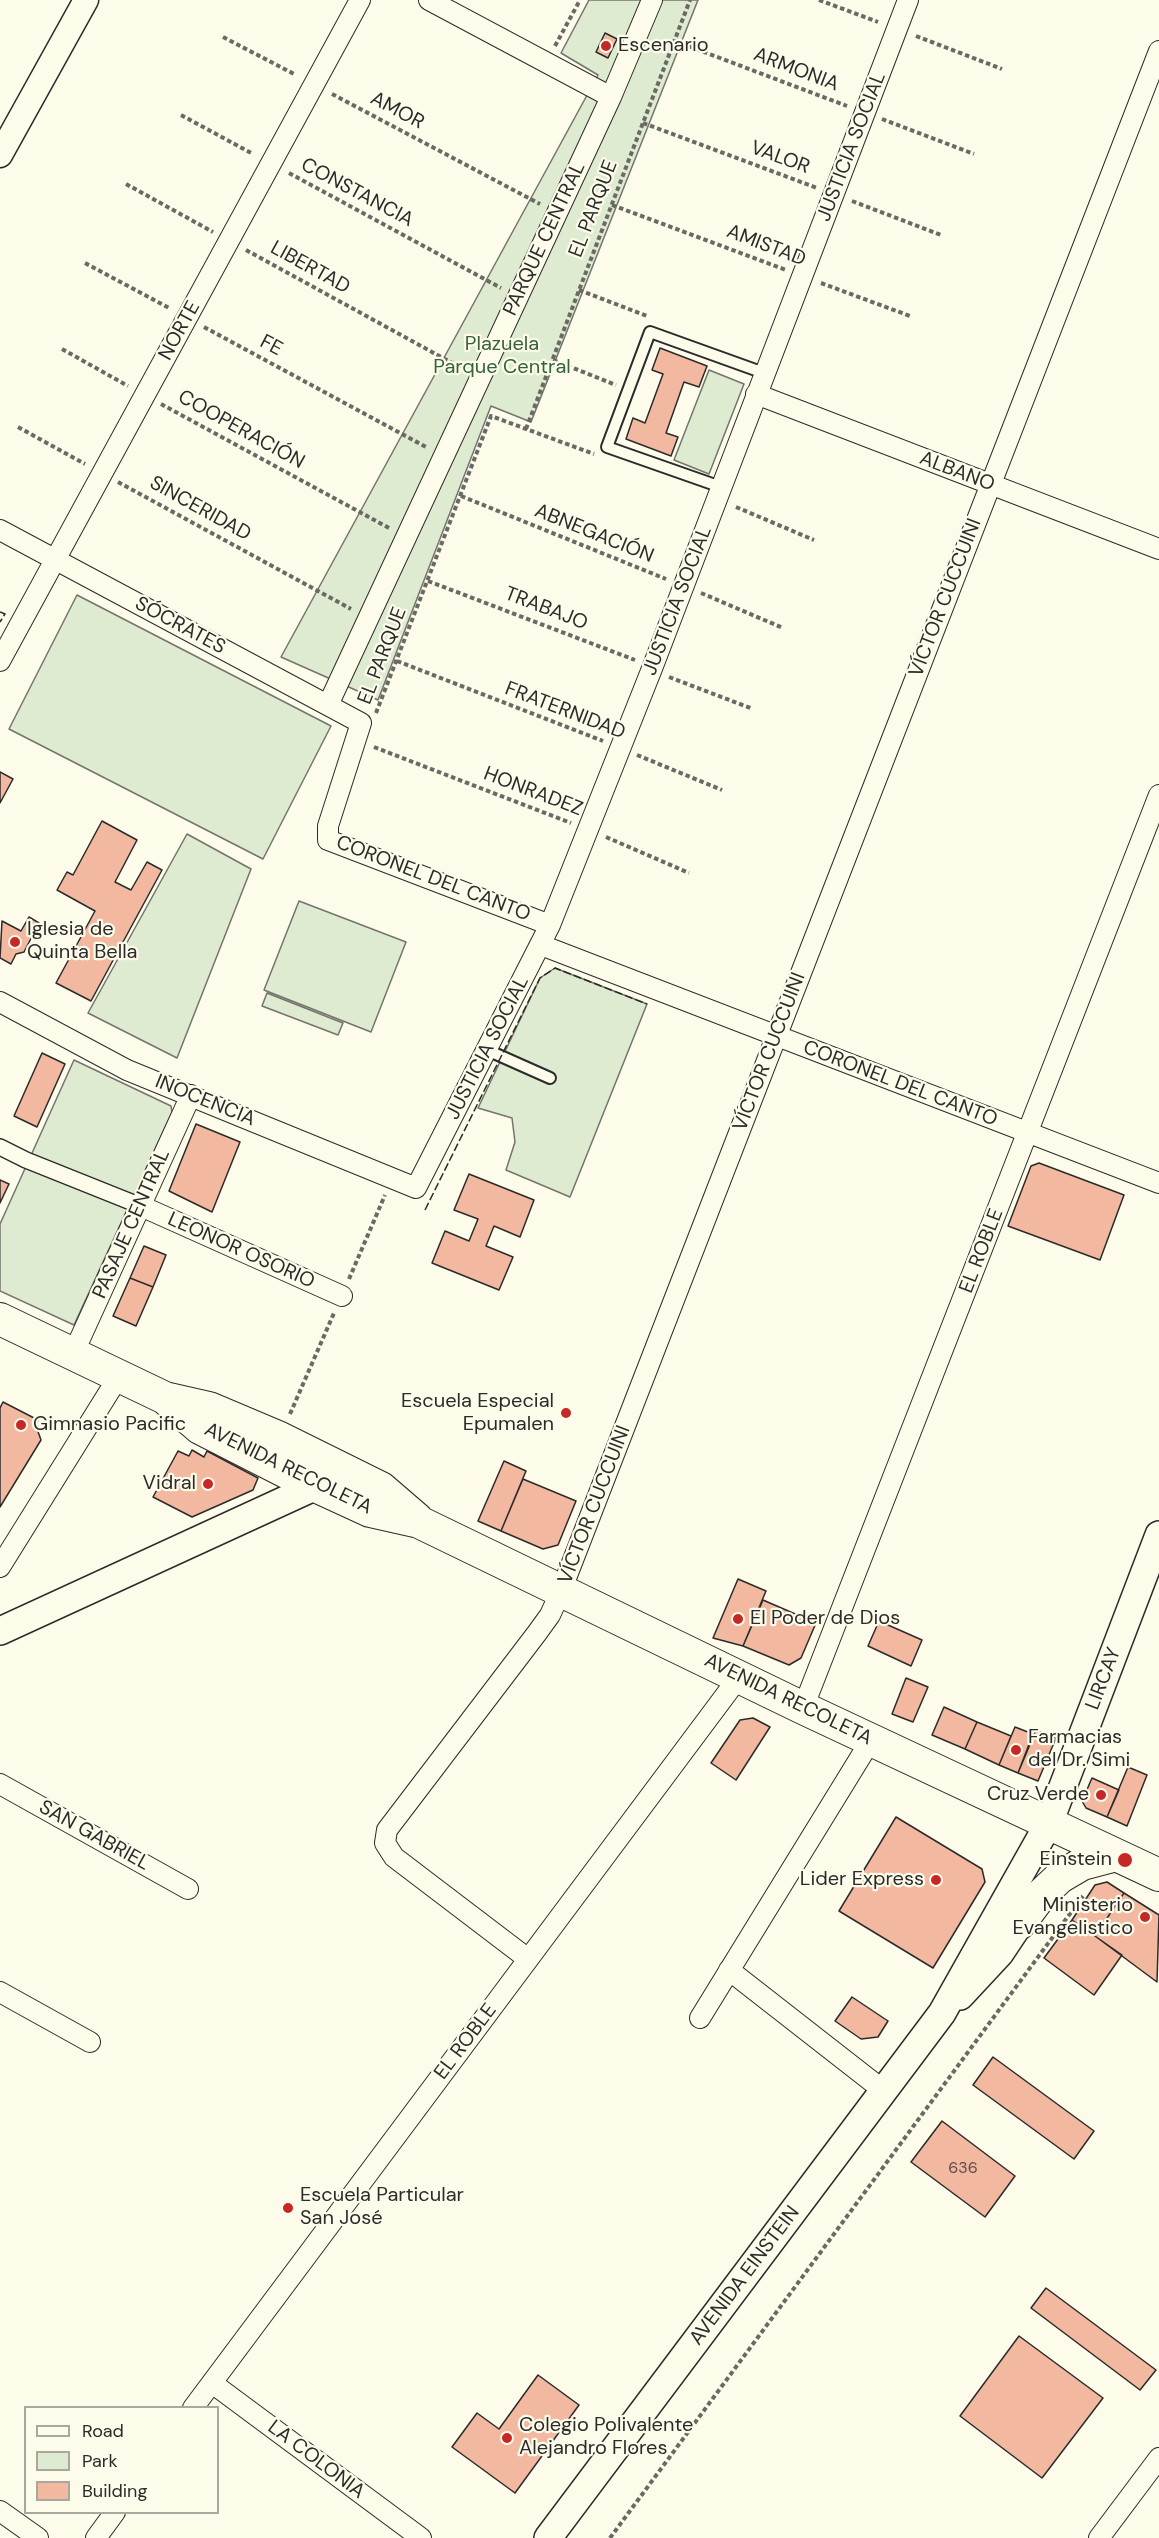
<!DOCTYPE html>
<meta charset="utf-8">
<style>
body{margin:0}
#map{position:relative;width:1159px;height:2538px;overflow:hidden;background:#fdfbea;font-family:"DM Sans",sans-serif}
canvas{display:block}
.legend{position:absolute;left:24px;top:2406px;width:195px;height:108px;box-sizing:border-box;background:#fdfbea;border:2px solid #a9a89e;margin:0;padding:8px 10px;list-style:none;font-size:18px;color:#2b2b2b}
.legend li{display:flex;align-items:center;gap:12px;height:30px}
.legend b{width:30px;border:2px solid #a9a89e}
</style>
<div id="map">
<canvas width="1159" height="2538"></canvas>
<ul class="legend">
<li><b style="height:8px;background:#fdfbea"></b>Road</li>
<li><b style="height:16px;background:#deebd1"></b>Park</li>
<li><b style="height:16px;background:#f2b8a0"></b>Building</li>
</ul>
</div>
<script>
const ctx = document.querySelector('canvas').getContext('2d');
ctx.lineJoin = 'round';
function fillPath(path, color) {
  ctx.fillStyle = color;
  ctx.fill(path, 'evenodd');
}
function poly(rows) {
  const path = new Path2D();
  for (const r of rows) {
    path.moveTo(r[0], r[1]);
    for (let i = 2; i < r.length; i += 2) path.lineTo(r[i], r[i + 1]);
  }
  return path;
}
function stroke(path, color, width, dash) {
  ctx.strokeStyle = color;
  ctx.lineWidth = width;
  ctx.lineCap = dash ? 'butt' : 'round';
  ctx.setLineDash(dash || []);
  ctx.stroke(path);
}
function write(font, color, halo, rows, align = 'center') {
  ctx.font = font + ' "DM Sans",sans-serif';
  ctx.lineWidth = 4.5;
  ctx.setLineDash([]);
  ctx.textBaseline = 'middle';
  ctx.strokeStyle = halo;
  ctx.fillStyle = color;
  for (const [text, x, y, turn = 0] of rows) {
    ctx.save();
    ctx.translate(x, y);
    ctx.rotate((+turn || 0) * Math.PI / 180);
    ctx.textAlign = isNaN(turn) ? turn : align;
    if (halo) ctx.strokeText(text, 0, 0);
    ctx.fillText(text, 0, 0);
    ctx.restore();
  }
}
const green = poly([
 [589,0,698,0,531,422,491,406,378,700,281,657,598,75,561,53,589,0],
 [709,370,744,384,709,474,674,460,709,370],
 [77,595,331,726,263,859,9,729,77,595],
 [187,834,251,869,177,1058,88,1013,187,834],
 [299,901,406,942,371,1032,264,990,299,901],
 [555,968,647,1004,570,1197,506,1170,515,1142,512,1118,478,1108,540,978,555,968],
 [267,993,343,1023,338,1035,262,1006,267,993],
 [74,1060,171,1106,172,1112,74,1325,0,1291,0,1224,74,1060]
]);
fillPath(green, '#deebd1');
stroke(green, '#74746e', 1.5);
const building = poly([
 [605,33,617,39,608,58,596,52,605,33],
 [660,348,707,366,699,387,684,382,666,433,678,437,671,456,626,439,633,418,645,423,663,374,652,370,660,348],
 [0,772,13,779,0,803,0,772],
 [102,821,137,840,115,882,131,890,147,862,162,870,91,1001,56,983,95,911,57,890,67,872,73,875,102,821],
 [29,917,39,923,24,952,16,954,11,964,0,958,2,921,21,931,29,917],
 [42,1053,65,1064,37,1127,14,1116,42,1053],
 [196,1124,240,1142,212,1212,169,1191,196,1124],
 [1039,1163,1124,1195,1100,1260,1008,1226,1031,1166,1039,1163],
 [469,1174,534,1200,520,1237,494,1226,486,1246,513,1257,499,1290,432,1263,445,1231,469,1241,478,1219,454,1210,469,1174],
 [0,1180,9,1184,0,1203,0,1180],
 [144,1246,166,1255,153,1287,130,1278,144,1246],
 [130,1278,153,1287,136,1326,113,1316,130,1278],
 [3,1402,38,1420,36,1426,41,1440,0,1507,0,1408,3,1402],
 [192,1450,204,1457,207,1451,258,1478,253,1490,192,1517,153,1497,178,1451,189,1456,192,1450],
 [504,1461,526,1471,501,1531,478,1521,504,1461],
 [523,1479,576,1501,558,1545,543,1549,501,1531,523,1479],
 [738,1579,766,1591,743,1646,713,1638,738,1579],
 [763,1600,816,1623,801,1658,789,1665,743,1646,763,1600],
 [879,1621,922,1640,911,1666,868,1646,879,1621],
 [906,1678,928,1687,913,1722,892,1714,906,1678],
 [944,1707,977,1722,965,1749,932,1735,944,1707],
 [753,1718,770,1727,736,1780,711,1763,740,1720,753,1718],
 [977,1722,1011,1736,999,1765,965,1749,977,1722],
 [1015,1727,1033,1734,1018,1773,999,1765,1015,1727],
 [1036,1730,1056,1738,1038,1781,1018,1773,1036,1730],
 [1128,1767,1147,1775,1127,1826,1107,1817,1128,1767],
 [1092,1778,1119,1790,1107,1817,1086,1808,1082,1801,1092,1778],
 [896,1817,982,1869,985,1882,933,1968,839,1911,896,1817],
 [1107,1882,1124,1893,1095,1936,1072,1920,1095,1885,1107,1882],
 [1124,1893,1159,1915,1157,1982,1095,1936,1124,1893],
 [1072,1920,1122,1955,1094,1995,1044,1958,1072,1920],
 [852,1997,888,2021,878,2037,861,2039,835,2021,852,1997],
 [993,2057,1094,2131,1074,2159,973,2085,993,2057],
 [942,2121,1015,2176,985,2217,911,2162,942,2121],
 [1046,2288,1156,2370,1140,2390,1031,2308,1046,2288],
 [1019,2336,1103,2398,1042,2478,960,2416,1019,2336],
 [538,2375,579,2405,515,2493,452,2447,477,2413,499,2429,538,2375]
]);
fillPath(building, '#f2b8a0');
stroke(building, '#2b2b2b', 1.5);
const service = poly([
 [721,487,607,447,650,332,764,373],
 [487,1050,550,1078]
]);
const pedestrian = poly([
 [0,1147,26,1160,141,1206]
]);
const minor = poly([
 [429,0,611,97],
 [756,394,1159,549],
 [0,530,361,723,328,826,328,840,550,925],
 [0,661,360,0],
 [328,705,611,97,652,0],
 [541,945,1159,1183],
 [0,1002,127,1070,416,1188,550,925,653,666,908,0],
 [141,1206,342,1296],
 [73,1354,191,1095],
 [0,1567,119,1376],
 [803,1708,1159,795],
 [0,1784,188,1889],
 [528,1959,394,1857,385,1843,387,1830,537,1633,550,1615,561,1591,1159,51],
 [729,1970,884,2091],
 [0,1992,90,2042],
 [700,2018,871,1740],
 [212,2383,421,2538],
 [193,2408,739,1677],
 [0,2511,38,2538],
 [96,2538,115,2512],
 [1099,2538,1159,2458]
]);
const tertiary = poly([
 [0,155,86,0]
]);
const secondary = poly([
 [0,1631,329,1480],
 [960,1996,1000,1953,1020,1923,1029,1905],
 [548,2538,942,2013,1049,1823,1159,1535]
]);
const primary = poly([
 [0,1319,165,1398,209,1408,280,1438,381,1488,417,1519],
 [165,1398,200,1428,296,1477,370,1511,419,1522,803,1708,1159,1875],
 [1020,1923,1041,1895,1060,1877,1082,1864,1116,1855]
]);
stroke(service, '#2b2b2b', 14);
stroke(pedestrian, '#2b2b2b', 18);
stroke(minor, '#2b2b2b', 22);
stroke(tertiary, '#2b2b2b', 27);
stroke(secondary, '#2b2b2b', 30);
stroke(primary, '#2b2b2b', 34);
stroke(poly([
 [819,0,878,22],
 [916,36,1002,69],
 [223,37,296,75],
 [675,41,847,106],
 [555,46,580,0],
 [332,94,540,204],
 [181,115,253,154],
 [882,119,974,154],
 [643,123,817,188],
 [289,173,501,288],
 [126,184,213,232],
 [852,201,941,235],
 [612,205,786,270],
 [246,250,463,369],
 [85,263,171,309],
 [821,283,910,316],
 [579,290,647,316],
 [204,327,426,447],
 [62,349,128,386],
 [553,360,616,385],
 [161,404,389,528],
 [18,427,85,464],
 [526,429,690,0],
 [118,482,351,609],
 [461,496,666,579],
 [736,507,814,540],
 [428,581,635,660],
 [701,593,783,628],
 [397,661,603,741],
 [669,677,753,709],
 [376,713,491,416,594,454],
 [374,747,571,823],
 [637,755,722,790],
 [606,837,689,873],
 [349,1279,385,1195],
 [290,1414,334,1313],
 [610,2538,1083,1896]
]), '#6a6964', 4, [4.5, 3]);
stroke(service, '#fdfbea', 10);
stroke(pedestrian, '#fdfbea', 15);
stroke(minor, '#fdfbea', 20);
stroke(tertiary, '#fdfbea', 24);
stroke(secondary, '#fdfbea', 27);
stroke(primary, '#fdfbea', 32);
stroke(poly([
 [0,612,5,614,0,622],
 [425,1210,540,978,555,968,647,1004]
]), '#2b2b2b', 1.5, [8, 3]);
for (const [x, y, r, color] of [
 [606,46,6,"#c62828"],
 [15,942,6,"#c62828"],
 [566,1413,6,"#c62828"],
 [21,1425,6,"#c62828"],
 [208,1484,6,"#c62828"],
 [738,1619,6,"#c62828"],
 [1016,1750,6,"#c62828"],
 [1101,1795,6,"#c62828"],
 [1125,1860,8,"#c62828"],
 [936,1880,6,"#c62828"],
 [1145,1917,6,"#c62828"],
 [288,2208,6,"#c62828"],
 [507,2438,6,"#c62828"]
]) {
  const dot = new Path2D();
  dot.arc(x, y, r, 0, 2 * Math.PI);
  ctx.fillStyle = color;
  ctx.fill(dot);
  stroke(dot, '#fdfbea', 2);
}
write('16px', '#5d4e48', null, [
 ["636",963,2169]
]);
write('20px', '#2b2b2b', '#fdfbea', [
 ["Escenario",618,46],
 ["Iglesia de",27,930],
 ["Quinta Bella",27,953],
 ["Escuela Especial",554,1402,"right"],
 ["Epumalen",554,1425,"right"],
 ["Gimnasio Pacific",33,1425],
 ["Vidral",196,1484,"right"],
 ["El Poder de Dios",750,1619],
 ["Farmacias",1028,1738],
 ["del Dr. Simi",1028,1761],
 ["Cruz Verde",1089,1795,"right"],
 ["Einstein",1112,1860,"right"],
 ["Lider Express",924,1880,"right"],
 ["Ministerio",1133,1906,"right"],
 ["Evangelistico",1133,1929,"right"],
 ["Escuela Particular",300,2196],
 ["San José",300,2219],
 ["Colegio Polivalente",519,2426],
 ["Alejandro Flores",519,2449]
], 'left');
write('20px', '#2b2b2b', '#fdfbea', [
 ["ARMONIA",796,70,21],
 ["AMOR",397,111,28],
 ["JUSTICIA SOCIAL",852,147,-69],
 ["VALOR",780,158,20],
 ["CONSTANCIA",357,193,28],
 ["EL PARQUE",594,209,-69],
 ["PARQUE CENTRAL",545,239,-65],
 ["AMISTAD",766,246,21],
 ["LIBERTAD",310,268,29],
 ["NORTE",180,331,-61],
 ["FE",271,346,28],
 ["COOPERACIÓN",241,430,29],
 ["ALBANO",957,472,21],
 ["SINCERIDAD",200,509,29],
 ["ABNEGACIÓN",594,534,22],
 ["VÍCTOR CUCCUINI",946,598,-69],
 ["JUSTICIA SOCIAL",678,601,-69],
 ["TRABAJO",546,609,21],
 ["SÓCRATES",180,626,28],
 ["EL PARQUE",383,656,-69],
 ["FRATERNIDAD",565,711,21],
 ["HONRADEZ",533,792,21],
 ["CORONEL DEL CANTO",433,879,21],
 ["JUSTICIA SOCIAL",488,1048,-63],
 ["VÍCTOR CUCCUINI",770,1052,-69],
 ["CORONEL DEL CANTO",900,1084,21],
 ["INOCENCIA",205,1101,22],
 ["PASAJE CENTRAL",132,1224,-66],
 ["LEONOR OSORIO",241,1251,24],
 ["EL ROBLE",982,1251,-69],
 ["AVENIDA RECOLETA",288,1469,26],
 ["VÍCTOR CUCCUINI",595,1505,-69],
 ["LIRCAY",1104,1679,-69],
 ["AVENIDA RECOLETA",788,1700,26],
 ["SAN GABRIEL",94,1836,29],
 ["EL ROBLE",466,2042,-53],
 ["AVENIDA EINSTEIN",745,2276,-53],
 ["LA COLONIA",316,2460,37]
]);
write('20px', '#34623c', '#fdfbea', [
 ["Plazuela",502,345],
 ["Parque Central",502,368]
]);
</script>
